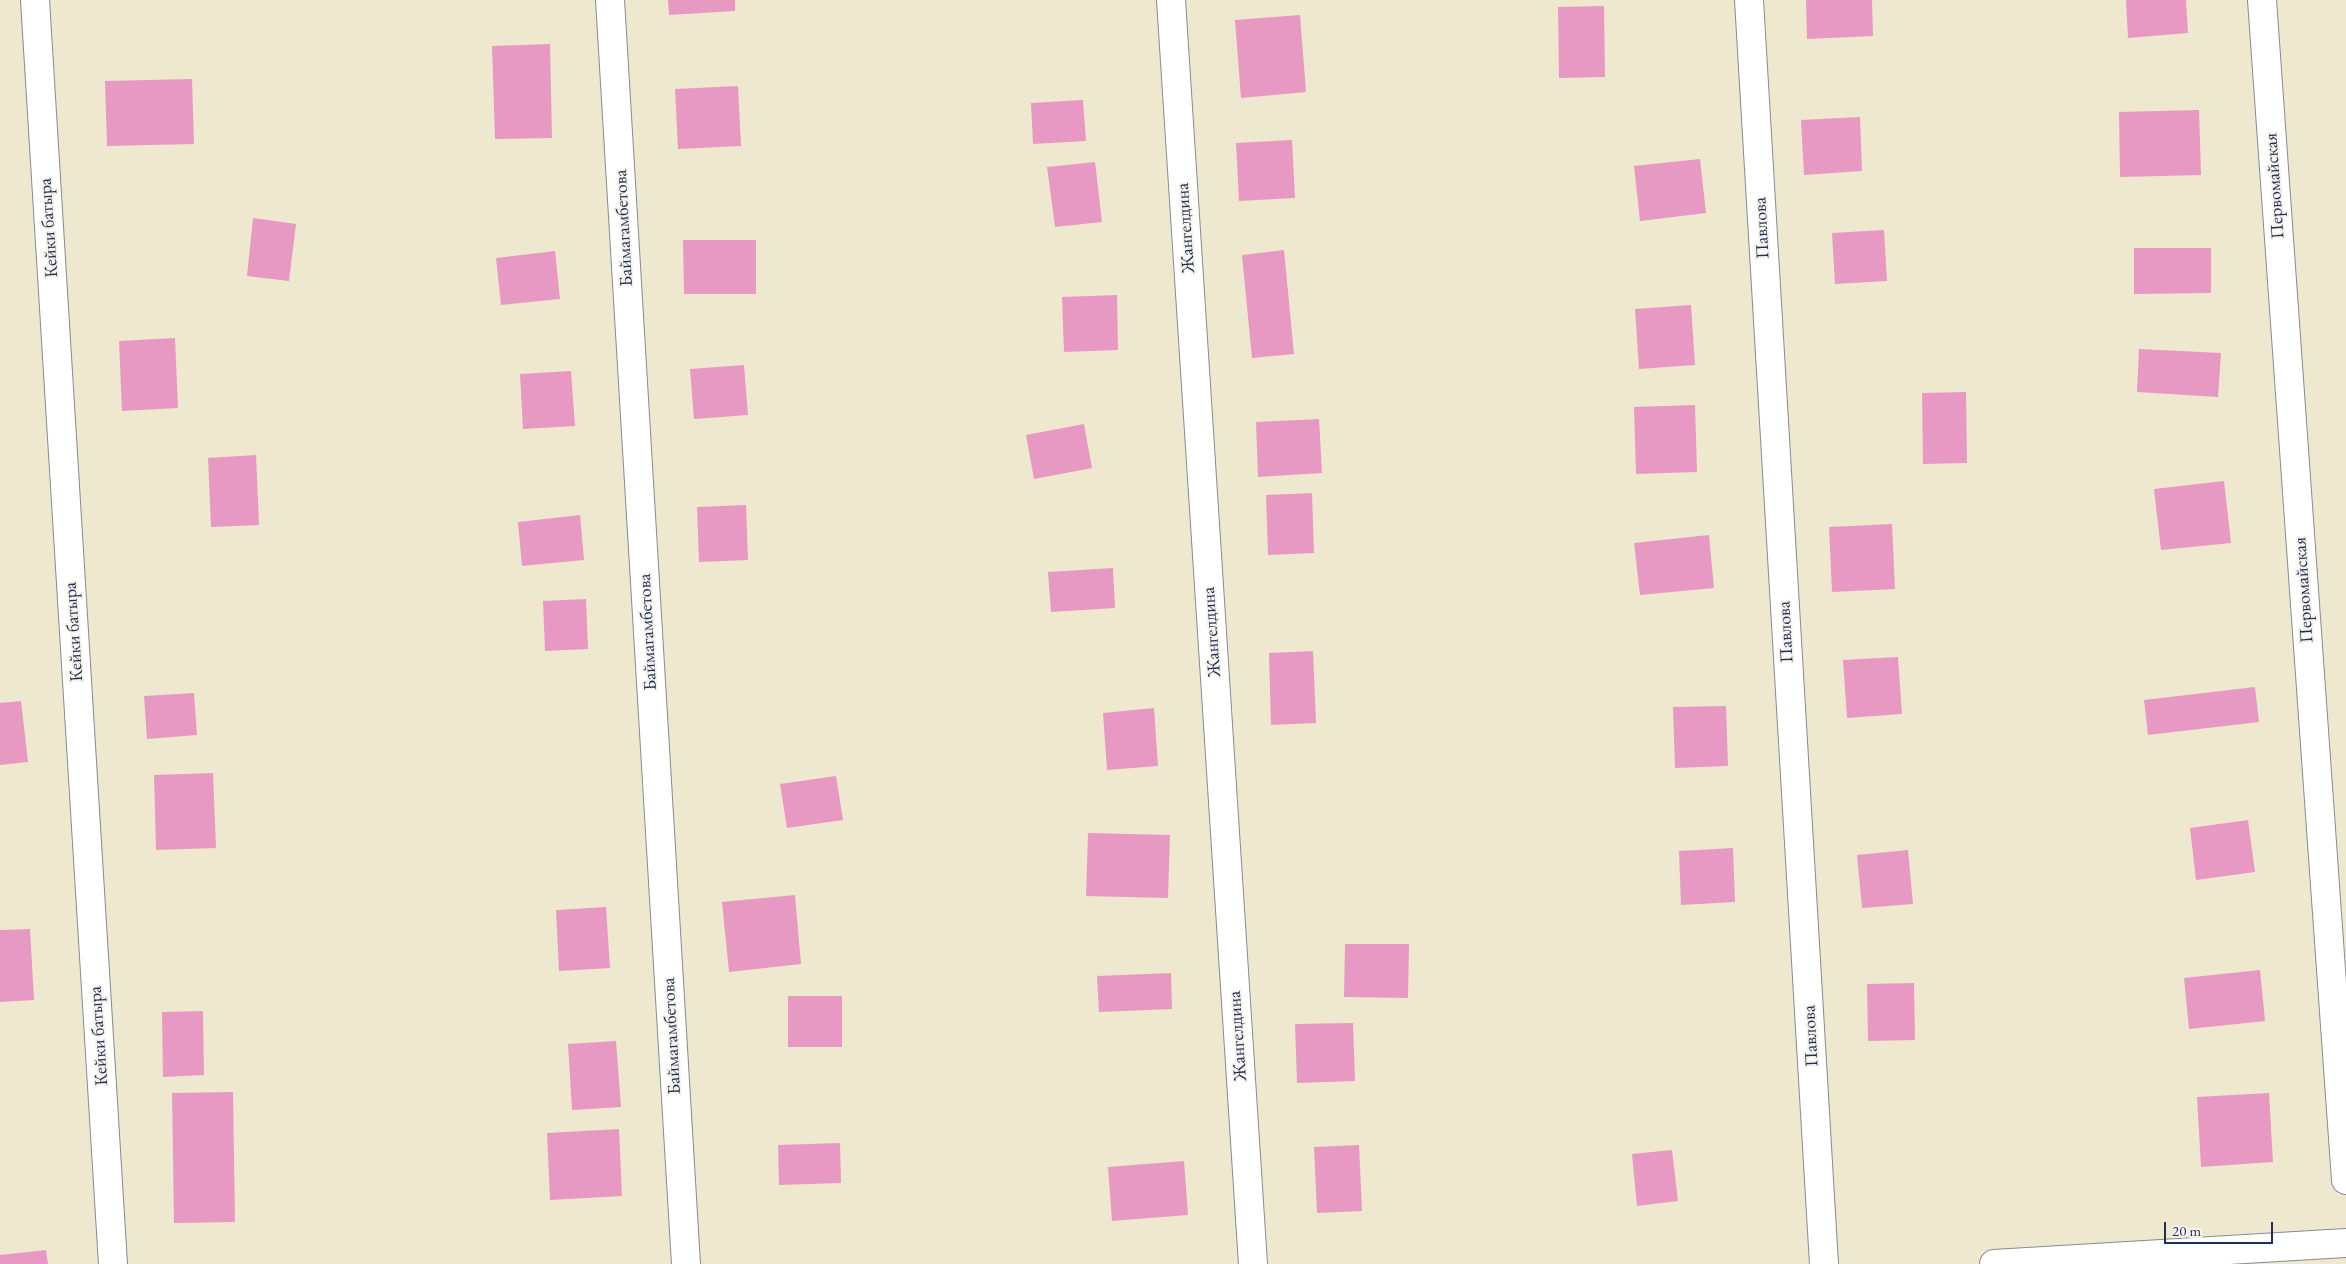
<!DOCTYPE html>
<meta charset="utf-8">
<style>
body{margin:0}
#map{position:relative;width:2346px;height:1264px;overflow:hidden;background:#eee8cf;font-family:"EB Garamond",serif}
canvas{display:block}
.scale{position:absolute;left:2164px;top:1222px;width:109px;height:22px;box-sizing:border-box;border:2px solid #1b2f5e;border-top:0;padding-left:6px;font-size:15px;line-height:18px;white-space:nowrap;color:#1b2f5e;-webkit-text-stroke:4px #f7f3e8;paint-order:stroke}
</style>
<div id="map">
<canvas width="2346" height="1264"></canvas>
<div class="scale">20 m</div>
</div>
<script>
const ctx = document.querySelector('canvas').getContext('2d');
ctx.lineJoin = 'round';
function fillPath(path, color) {
  ctx.fillStyle = color;
  ctx.fill(path, 'evenodd');
}
function poly(rows) {
  const path = new Path2D();
  for (const r of rows) {
    path.moveTo(r[0], r[1]);
    for (let i = 2; i < r.length; i += 2) path.lineTo(r[i], r[i + 1]);
  }
  return path;
}
function stroke(path, color, width, dash) {
  ctx.strokeStyle = color;
  ctx.lineWidth = width;
  ctx.lineCap = dash ? 'butt' : 'round';
  ctx.setLineDash(dash || []);
  ctx.stroke(path);
}
function write(font, color, halo, rows, align = 'center') {
  ctx.font = font + ' "EB Garamond",serif';
  ctx.lineWidth = 4;
  ctx.setLineDash([]);
  ctx.textBaseline = 'middle';
  ctx.strokeStyle = halo;
  ctx.fillStyle = color;
  for (const [text, x, y, turn = 0] of rows) {
    ctx.save();
    ctx.translate(x, y);
    ctx.rotate((+turn || 0) * Math.PI / 180);
    ctx.textAlign = isNaN(turn) ? turn : align;
    if (halo) ctx.strokeText(text, 0, 0);
    ctx.fillText(text, 0, 0);
    ctx.restore();
  }
}
fillPath(poly([
 [668,0,735,0,735,11,669,15],
 [1806,0,1872,0,1873,36,1807,39],
 [2126,0,2186,0,2188,33,2128,38],
 [1604,6,1605,77,1559,78,1558,7],
 [1300,15,1306,92,1241,98,1235,20],
 [550,44,552,138,495,139,492,46],
 [192,79,194,144,107,146,105,81],
 [738,86,741,146,678,149,675,89],
 [1083,100,1086,141,1033,144,1031,103],
 [2199,110,2201,175,2120,177,2119,112],
 [1860,117,1862,171,1804,175,1801,120],
 [1292,140,1295,198,1239,201,1236,143],
 [1700,159,1706,213,1640,221,1634,166],
 [1095,162,1102,222,1055,227,1047,167],
 [253,218,296,224,289,281,247,276],
 [1884,230,1887,281,1835,284,1832,233],
 [683,240,756,240,756,294,684,294],
 [2134,248,2211,248,2211,293,2134,294],
 [1284,250,1294,354,1252,358,1242,255],
 [555,251,560,299,501,305,496,258],
 [1117,295,1118,350,1064,352,1062,297],
 [1691,305,1695,365,1639,369,1635,309],
 [175,338,178,408,122,411,119,341],
 [2139,349,2221,353,2218,397,2137,392],
 [744,365,748,415,694,419,690,369],
 [571,371,575,426,523,429,520,374],
 [1966,392,1967,463,1923,464,1922,393],
 [1695,405,1697,472,1636,474,1634,407],
 [1319,419,1322,473,1258,477,1256,422],
 [1084,424,1092,468,1034,479,1026,435],
 [256,455,259,525,211,527,208,458],
 [2224,481,2231,543,2161,550,2154,489],
 [1312,493,1314,553,1268,555,1266,495],
 [746,505,748,560,699,562,697,507],
 [580,515,584,560,522,566,518,522],
 [1892,524,1895,589,1832,592,1829,527],
 [1709,535,1714,588,1640,595,1634,543],
 [1113,568,1115,608,1051,612,1048,572],
 [586,599,588,649,545,651,543,601],
 [1313,651,1316,723,1271,725,1269,653],
 [1898,657,1902,714,1847,718,1843,660],
 [2255,687,2259,722,2148,735,2144,700],
 [194,693,197,735,147,739,144,696],
 [21,701,28,762,0,765,0,703],
 [1726,706,1728,766,1675,768,1673,707],
 [1154,708,1158,766,1107,770,1103,713],
 [213,773,216,848,156,850,154,775],
 [836,776,843,820,787,828,780,784],
 [2248,820,2255,872,2196,880,2190,828],
 [1088,833,1170,835,1168,898,1086,896],
 [1733,848,1735,902,1681,905,1679,851],
 [1908,850,1913,904,1862,908,1857,855],
 [795,895,801,964,729,972,722,902],
 [606,907,610,968,559,971,556,910],
 [30,929,34,1000,0,1002,0,930],
 [1345,944,1409,944,1408,998,1344,997],
 [2260,970,2265,1021,2189,1029,2184,978],
 [1171,973,1172,1009,1099,1012,1097,976],
 [1914,983,1915,1040,1868,1041,1867,984],
 [788,996,842,996,842,1047,788,1047],
 [203,1011,204,1075,163,1077,162,1012],
 [1353,1023,1355,1081,1297,1083,1295,1024],
 [616,1041,621,1107,572,1110,568,1044],
 [233,1092,235,1222,174,1223,172,1093],
 [2269,1093,2273,1162,2201,1167,2197,1097],
 [619,1129,622,1196,550,1200,547,1133],
 [840,1143,841,1183,779,1185,778,1145],
 [1359,1145,1362,1211,1317,1213,1314,1147],
 [1672,1150,1678,1201,1637,1206,1632,1154],
 [1184,1161,1188,1215,1112,1221,1108,1167],
 [46,1250,48,1264,0,1264,0,1255]
]), '#e799c3');
const street = poly([
 [35,0,113,1264],
 [610,0,686,1264],
 [1171,0,1253,1264],
 [1749,0,1824,1264],
 [2262,0,2346,1180]
]);
const secondary = poly([
 [1994,1264,2346,1243]
]);
stroke(street, '#848c96', 30);
stroke(secondary, '#848c96', 30);
stroke(street, '#fff', 28);
stroke(secondary, '#fff', 28);
write('18px', '#1b2f5e', '#f7f3e8', [
 ["Первомайская",2275,186,-94],
 ["Кейки батыра",49,228,-94],
 ["Баймагамбетова",624,228,-93],
 ["Жангелдина",1186,228,-94],
 ["Павлова",1762,228,-93],
 ["Первомайская",2304,590,-94],
 ["Кейки батыра",74,632,-94],
 ["Баймагамбетова",648,632,-93],
 ["Жангелдина",1212,632,-94],
 ["Павлова",1786,632,-93],
 ["Кейки батыра",99,1036,-94],
 ["Баймагамбетова",672,1036,-93],
 ["Жангелдина",1238,1036,-94],
 ["Павлова",1811,1036,-93]
]);
</script>
